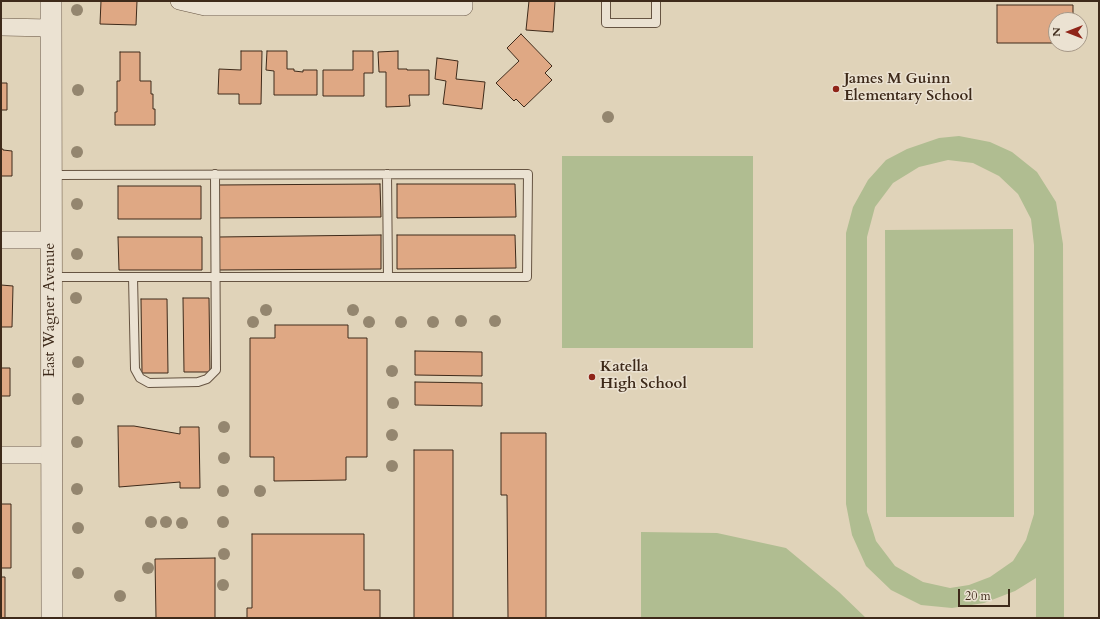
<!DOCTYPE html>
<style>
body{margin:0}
#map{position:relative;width:1100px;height:619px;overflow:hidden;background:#e0d3b9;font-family:Cardo,serif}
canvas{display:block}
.frame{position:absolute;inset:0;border:2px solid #3e2a1a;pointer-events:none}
.north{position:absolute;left:1048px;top:12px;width:40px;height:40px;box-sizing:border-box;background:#ebe2d2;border:1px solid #a69888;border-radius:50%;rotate:270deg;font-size:11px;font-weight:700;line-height:16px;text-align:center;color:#3e2a1a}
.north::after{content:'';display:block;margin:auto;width:14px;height:18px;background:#8f2418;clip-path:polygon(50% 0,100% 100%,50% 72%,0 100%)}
.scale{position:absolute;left:958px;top:589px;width:52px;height:18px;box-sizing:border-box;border:2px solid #3e2a1a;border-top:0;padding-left:5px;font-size:12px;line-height:14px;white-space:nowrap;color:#3e2a1a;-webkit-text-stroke:3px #ebe2d2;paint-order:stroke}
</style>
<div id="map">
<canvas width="1100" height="619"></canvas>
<div class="frame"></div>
<div class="north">N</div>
<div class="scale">20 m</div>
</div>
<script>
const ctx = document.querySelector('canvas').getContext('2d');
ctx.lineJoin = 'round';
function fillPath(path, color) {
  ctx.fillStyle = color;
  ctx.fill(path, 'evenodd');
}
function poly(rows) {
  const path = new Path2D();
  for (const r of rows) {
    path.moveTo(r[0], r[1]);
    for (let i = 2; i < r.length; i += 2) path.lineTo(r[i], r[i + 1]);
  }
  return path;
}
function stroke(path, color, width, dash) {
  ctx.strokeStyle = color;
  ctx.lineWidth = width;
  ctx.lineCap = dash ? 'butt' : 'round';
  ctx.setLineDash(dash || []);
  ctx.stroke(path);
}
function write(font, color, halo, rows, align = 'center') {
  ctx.font = font + ' Cardo,serif';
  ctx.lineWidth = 3;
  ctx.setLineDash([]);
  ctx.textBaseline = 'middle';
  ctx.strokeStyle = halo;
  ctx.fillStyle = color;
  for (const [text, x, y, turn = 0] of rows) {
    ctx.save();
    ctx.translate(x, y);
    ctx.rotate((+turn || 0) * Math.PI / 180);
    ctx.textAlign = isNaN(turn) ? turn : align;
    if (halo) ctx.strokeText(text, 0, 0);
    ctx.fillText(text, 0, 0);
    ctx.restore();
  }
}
fillPath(poly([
 [959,136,990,142,1012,152,1037,172,1056,202,1063,244,1064,618,1036,618,1036,578,1015,591,984,603,952,608,921,605,891,590,866,566,852,535,846,504,846,233,853,207,868,180,886,160,907,149,939,138],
 [948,160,973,163,999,176,1018,194,1031,219,1034,245,1034,514,1026,540,1013,561,990,577,969,585,950,588,923,582,895,566,876,541,867,512,867,237,875,207,893,183,919,167],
 [562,156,753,156,753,348,562,348],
 [1013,229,1014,517,886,517,885,230],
 [641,532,717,533,786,548,839,592,866,618,641,618]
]), '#b0bd91');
const building = poly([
 [101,1,137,1,136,25,100,24,101,1],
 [529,1,555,1,553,32,526,30,529,1],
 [997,5,1073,5,1073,20,1056,20,1056,43,997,43,997,5],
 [521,34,552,66,545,73,552,80,524,107,516,99,514,101,496,83,519,61,507,48,521,34],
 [241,51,262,51,261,104,239,104,239,94,218,94,219,69,241,70,241,51],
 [267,51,287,51,287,69,294,69,294,71,303,72,303,70,317,70,317,95,274,95,274,71,266,70,267,51],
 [353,51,373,51,373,73,364,73,364,96,323,96,323,70,353,70,353,51],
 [398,51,398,69,407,69,407,70,429,70,429,95,409,95,410,106,386,107,386,72,379,72,378,52,398,51],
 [120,52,140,52,140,81,151,81,151,94,153,94,153,109,155,109,155,125,115,125,115,112,117,112,117,81,120,81,120,52],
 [437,58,458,61,456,79,485,82,482,109,443,104,446,81,435,79,437,58],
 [1,83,7,83,7,110,1,110,1,83],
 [1,149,3,149,3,150,12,151,12,176,1,176,1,149],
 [380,184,381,217,218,218,217,185,380,184],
 [397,184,515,184,516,217,397,218,397,184],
 [118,186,201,186,201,219,118,219,118,186],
 [381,235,381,269,218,270,218,237,381,235],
 [397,235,515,235,516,268,397,269,397,235],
 [118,237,202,237,202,270,119,270,118,237],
 [1,285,13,286,12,327,1,327,1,285],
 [183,298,209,298,210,372,184,372,183,298],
 [141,299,167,299,168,373,142,373,141,299],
 [275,325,348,325,348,338,367,338,367,457,346,457,346,480,274,481,274,457,250,457,250,338,275,338,275,325],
 [415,351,482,352,482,376,415,375,415,351],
 [1,368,10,368,10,396,1,396,1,368],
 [415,382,482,383,482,406,415,405,415,382],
 [118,426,134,426,180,434,180,427,199,427,200,488,180,488,180,482,119,487,118,426],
 [501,433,546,433,546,618,508,618,507,495,501,495,501,433],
 [414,450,453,450,453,618,414,618,414,450],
 [1,504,11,504,11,568,1,568,1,504],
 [252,534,364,534,364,590,380,590,380,618,247,618,247,608,252,608,252,534],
 [215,558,215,618,156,618,155,559,215,558],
 [1,577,5,577,5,618,1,618,1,577]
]);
fillPath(building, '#dfa884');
stroke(building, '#3e2a1a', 1);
const service = poly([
 [606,1,606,23,656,23,656,1],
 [387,174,388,277],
 [52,277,527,277,528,174,52,175],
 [133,277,135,369,140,378,149,383,198,382,207,379,216,370,215,174]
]);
const minor = poly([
 [179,1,205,7,464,7,464,1],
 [1,27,51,28],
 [1,240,51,240],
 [1,455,52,455]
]);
const tertiary = poly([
 [51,1,52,618]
]);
stroke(service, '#665442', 10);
stroke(minor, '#665442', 18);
stroke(tertiary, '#665442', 22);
stroke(service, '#ebe2d2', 8);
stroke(minor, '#ebe2d2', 17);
stroke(tertiary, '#ebe2d2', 21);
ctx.fillStyle = '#94866f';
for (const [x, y] of [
 [77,10],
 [78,90],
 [608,117],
 [77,152],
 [77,204],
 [77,254],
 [76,298],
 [266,310],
 [353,310],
 [461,321],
 [495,321],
 [253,322],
 [369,322],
 [401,322],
 [433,322],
 [78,362],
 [392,371],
 [78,399],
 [393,403],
 [224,427],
 [392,435],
 [77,442],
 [224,458],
 [392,466],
 [77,489],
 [223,491],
 [260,491],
 [151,522],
 [166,522],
 [223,522],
 [182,523],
 [78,528],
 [224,554],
 [148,568],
 [78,573],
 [223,585],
 [120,596]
]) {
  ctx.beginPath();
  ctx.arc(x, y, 6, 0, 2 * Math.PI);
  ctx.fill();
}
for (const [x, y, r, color] of [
 [836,89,4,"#8f2418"],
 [592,377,4,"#8f2418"]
]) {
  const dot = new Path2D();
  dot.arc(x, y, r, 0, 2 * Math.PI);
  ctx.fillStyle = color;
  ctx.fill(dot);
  stroke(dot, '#ebe2d2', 1.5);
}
write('bold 15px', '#3e2a1a', '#ebe2d2', [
 ["James M Guinn",844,80],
 ["Elementary School",844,97],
 ["Katella",600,368],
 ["High School",600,385]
], 'left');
write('15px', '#3e2a1a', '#ebe2d2', [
 ["East Wagner Avenue",51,310,-90]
]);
</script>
